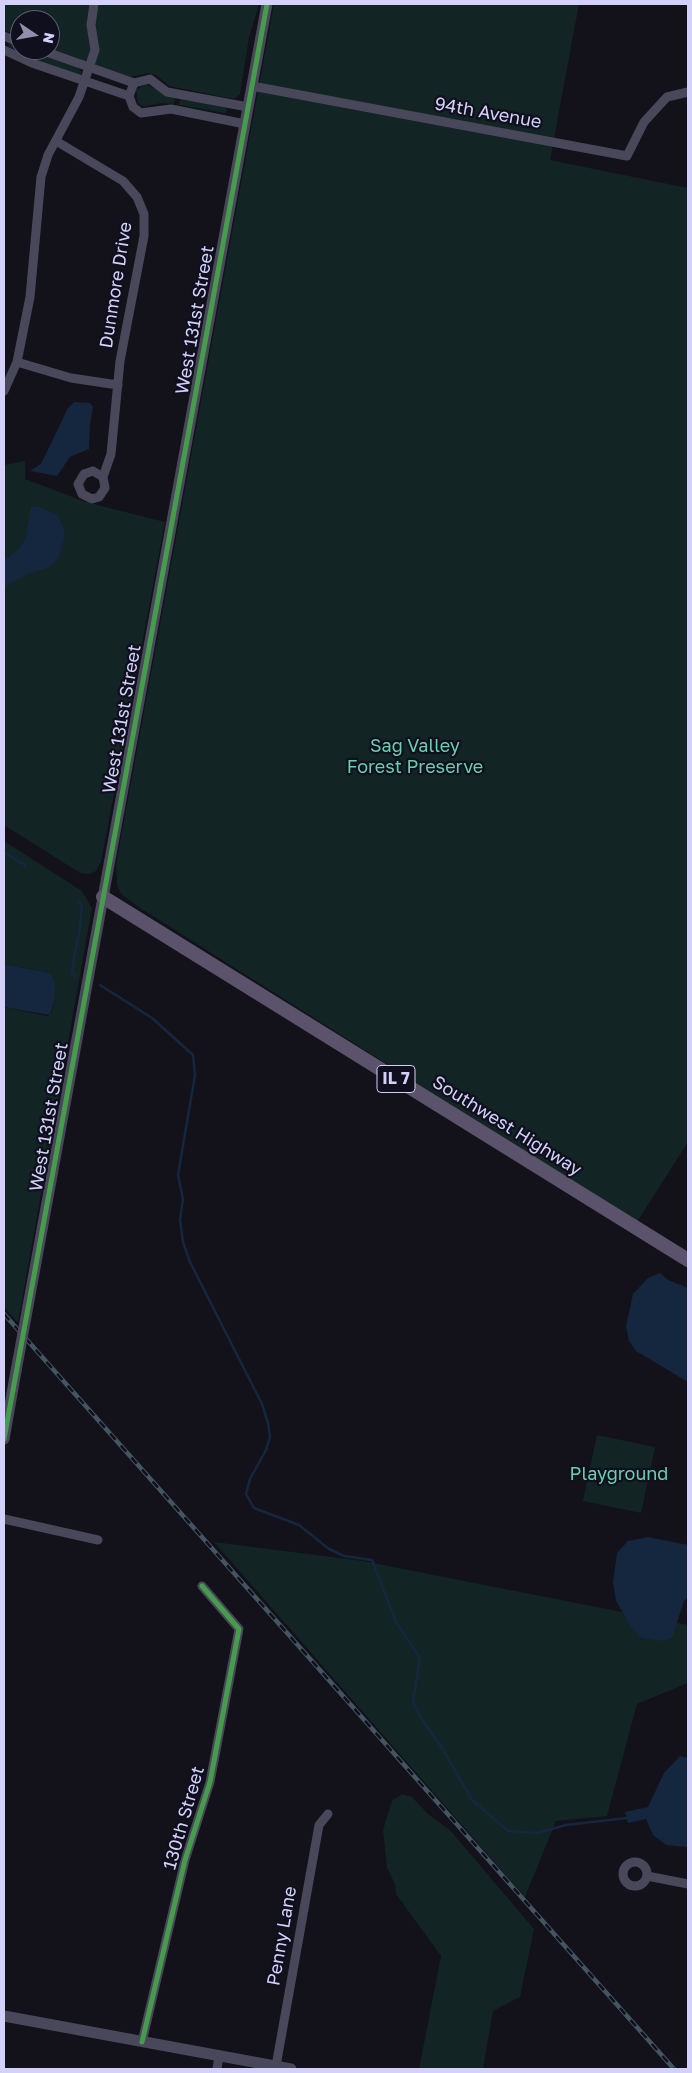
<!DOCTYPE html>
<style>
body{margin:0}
#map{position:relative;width:692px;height:2073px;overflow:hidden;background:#13121a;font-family:"Golos Text",sans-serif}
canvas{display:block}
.frame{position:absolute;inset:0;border:5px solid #d3d1f9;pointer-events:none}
.north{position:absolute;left:10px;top:10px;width:50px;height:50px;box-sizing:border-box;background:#100f1e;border:1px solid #5e5d76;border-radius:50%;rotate:102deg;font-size:14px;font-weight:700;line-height:20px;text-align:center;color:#d3d1f9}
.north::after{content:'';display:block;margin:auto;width:18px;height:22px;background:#908eab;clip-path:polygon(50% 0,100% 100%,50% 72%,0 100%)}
</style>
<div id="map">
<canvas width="692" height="2073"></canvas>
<div class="frame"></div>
<div class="north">N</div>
</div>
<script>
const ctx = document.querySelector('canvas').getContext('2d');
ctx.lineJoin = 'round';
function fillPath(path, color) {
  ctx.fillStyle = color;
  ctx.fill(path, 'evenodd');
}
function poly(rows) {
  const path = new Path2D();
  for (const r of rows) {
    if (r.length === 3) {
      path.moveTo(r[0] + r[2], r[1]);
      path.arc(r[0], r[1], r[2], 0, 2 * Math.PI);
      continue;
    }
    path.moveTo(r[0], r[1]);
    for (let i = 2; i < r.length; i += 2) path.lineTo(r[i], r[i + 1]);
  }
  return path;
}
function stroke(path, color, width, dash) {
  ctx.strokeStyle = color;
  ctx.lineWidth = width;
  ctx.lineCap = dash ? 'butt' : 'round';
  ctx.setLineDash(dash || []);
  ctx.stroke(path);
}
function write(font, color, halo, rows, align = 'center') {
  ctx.font = font + ' "Golos Text",sans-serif';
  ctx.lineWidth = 4.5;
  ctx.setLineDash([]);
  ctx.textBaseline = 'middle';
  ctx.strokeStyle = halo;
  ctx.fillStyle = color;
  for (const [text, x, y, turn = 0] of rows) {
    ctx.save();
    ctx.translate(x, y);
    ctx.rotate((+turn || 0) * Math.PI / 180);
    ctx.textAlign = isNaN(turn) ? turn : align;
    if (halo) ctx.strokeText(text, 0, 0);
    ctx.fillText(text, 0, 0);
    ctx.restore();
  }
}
fillPath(poly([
 [4,4,259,4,249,38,240,94,234,99,169,86,156,75,148,73,130,77,50,48,50,20,20,20,20,37,11,33,4,30],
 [274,4,579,4,550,160,688,188,688,1142,637,1222,140,908,121,894,117,885,116,864],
 [10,44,20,46,20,50,32,50,75,66,81,71,81,76,23,55,8,46],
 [146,84,175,98,174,104,161,103,144,107,138,103,136,90],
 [180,99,225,107,228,110,225,113,179,105],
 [25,461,25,479,86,502,165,522,101,862,96,871,89,874,80,873,4,825,4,465],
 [4,841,82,891,92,908,18,1323,4,1307,4,1007,47,1016,51,1014,55,998,50,973,4,964],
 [597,1435,655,1447,641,1513,583,1501],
 [214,1542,363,1561,688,1625,688,1683,637,1704,607,1816,556,1821,525,1897],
 [403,1794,406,1796,411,1796,428,1814,451,1831,534,1929,520,1997,493,2011,483,2069,419,2069,441,1956,396,1894,395,1884,387,1868,383,1830,392,1800]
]), '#122424');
fillPath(poly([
 [74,402,90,403,93,407,90,425,89,449,70,457,57,476,30,471,41,464,68,408],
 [31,507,40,507,58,515,65,533,61,552,55,562,47,568,28,574,4,587,4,560,18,550,25,540],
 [4,964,50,973,55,982,55,998,50,1015,4,1007],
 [660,1273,668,1280,688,1288,688,1382,636,1351,629,1341,626,1326,633,1294,648,1278],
 [648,1537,688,1545,688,1597,684,1601,672,1638,662,1641,642,1638,632,1628,616,1601,613,1582,617,1553,628,1541],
 [680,1756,688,1758,688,1846,686,1847,666,1845,653,1835,646,1819,628,1823,625,1812,648,1807,664,1773]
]), '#15273e');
stroke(poly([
 [4,852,26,866],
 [76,977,72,973,74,957,79,934,82,905,78,901],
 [100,985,152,1018,193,1055,195,1075,178,1175,183,1199,180,1220,183,1242,190,1262,262,1404,268,1423,270,1437,266,1450,250,1479,246,1494,254,1508,299,1525,329,1549,344,1556,372,1560,396,1622,420,1658,413,1702,421,1718,442,1748,472,1800,508,1831,537,1833,566,1825,627,1818]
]), '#15273e', 2.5);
stroke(poly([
 [4,36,20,43],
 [4,50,32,63,129,96],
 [41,50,134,83],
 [252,86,627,156,644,122,667,97,688,92],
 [245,124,171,109,141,113,133,107,129,96,134,83,150,79,167,92,248,107],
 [56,141,123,181,137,197,144,214,144,236,120,361,111,454,103,477,105,488,99,497,92,499,82,494,78,484,84,474,93,471,103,477],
 [17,362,71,378,118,385],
 [4,391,17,362,30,297,41,177,48,155,79,97,95,50,91,25,94,4],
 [4,1519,98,1540],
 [635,1874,12],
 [647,1876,688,1884],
 [142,2042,185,1860,210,1782,239,1629,202,1586],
 [276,2066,319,1825,328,1814],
 [217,2069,219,2056]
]), '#48485a', 9);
stroke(poly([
 [28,1306,267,4],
 [4,1439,16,1371],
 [4,2016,291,2069]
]), '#48485a', 11);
stroke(poly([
 [103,897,688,1260]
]), '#5a536b', 14);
const rail = poly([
 [4,1314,674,2069]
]);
stroke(rail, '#435560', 4.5);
stroke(rail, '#100f1e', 2.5, [8]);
stroke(poly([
 [16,1371,28,1306]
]), '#48485a', 11);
stroke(poly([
 [4,1439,267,4],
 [142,2042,185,1860,210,1782,239,1629,202,1586]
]), '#469c4c', 5);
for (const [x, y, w] of [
 [396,1079,38]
]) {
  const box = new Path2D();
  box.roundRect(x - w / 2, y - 13.5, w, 27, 4);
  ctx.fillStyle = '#100f1e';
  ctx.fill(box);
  stroke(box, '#d3d1f9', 1);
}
write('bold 16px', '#d3d1f9', null, [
 ["IL 7",396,1079]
]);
write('18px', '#d3d1f9', '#100f1e', [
 ["94th Avenue",488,113,10],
 ["Dunmore Drive",116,285,-81],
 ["West 131st Street",195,320,-80],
 ["West 131st Street",122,719,-80],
 ["West 131st Street",49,1117,-80],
 ["Southwest Highway",507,1126,32],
 ["130th Street",184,1818,-74],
 ["Penny Lane",282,1936,-80]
]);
write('18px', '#67d0ae', '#100f1e', [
 ["Sag Valley",415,746],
 ["Forest Preserve",415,767],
 ["Playground",619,1474]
]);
</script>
